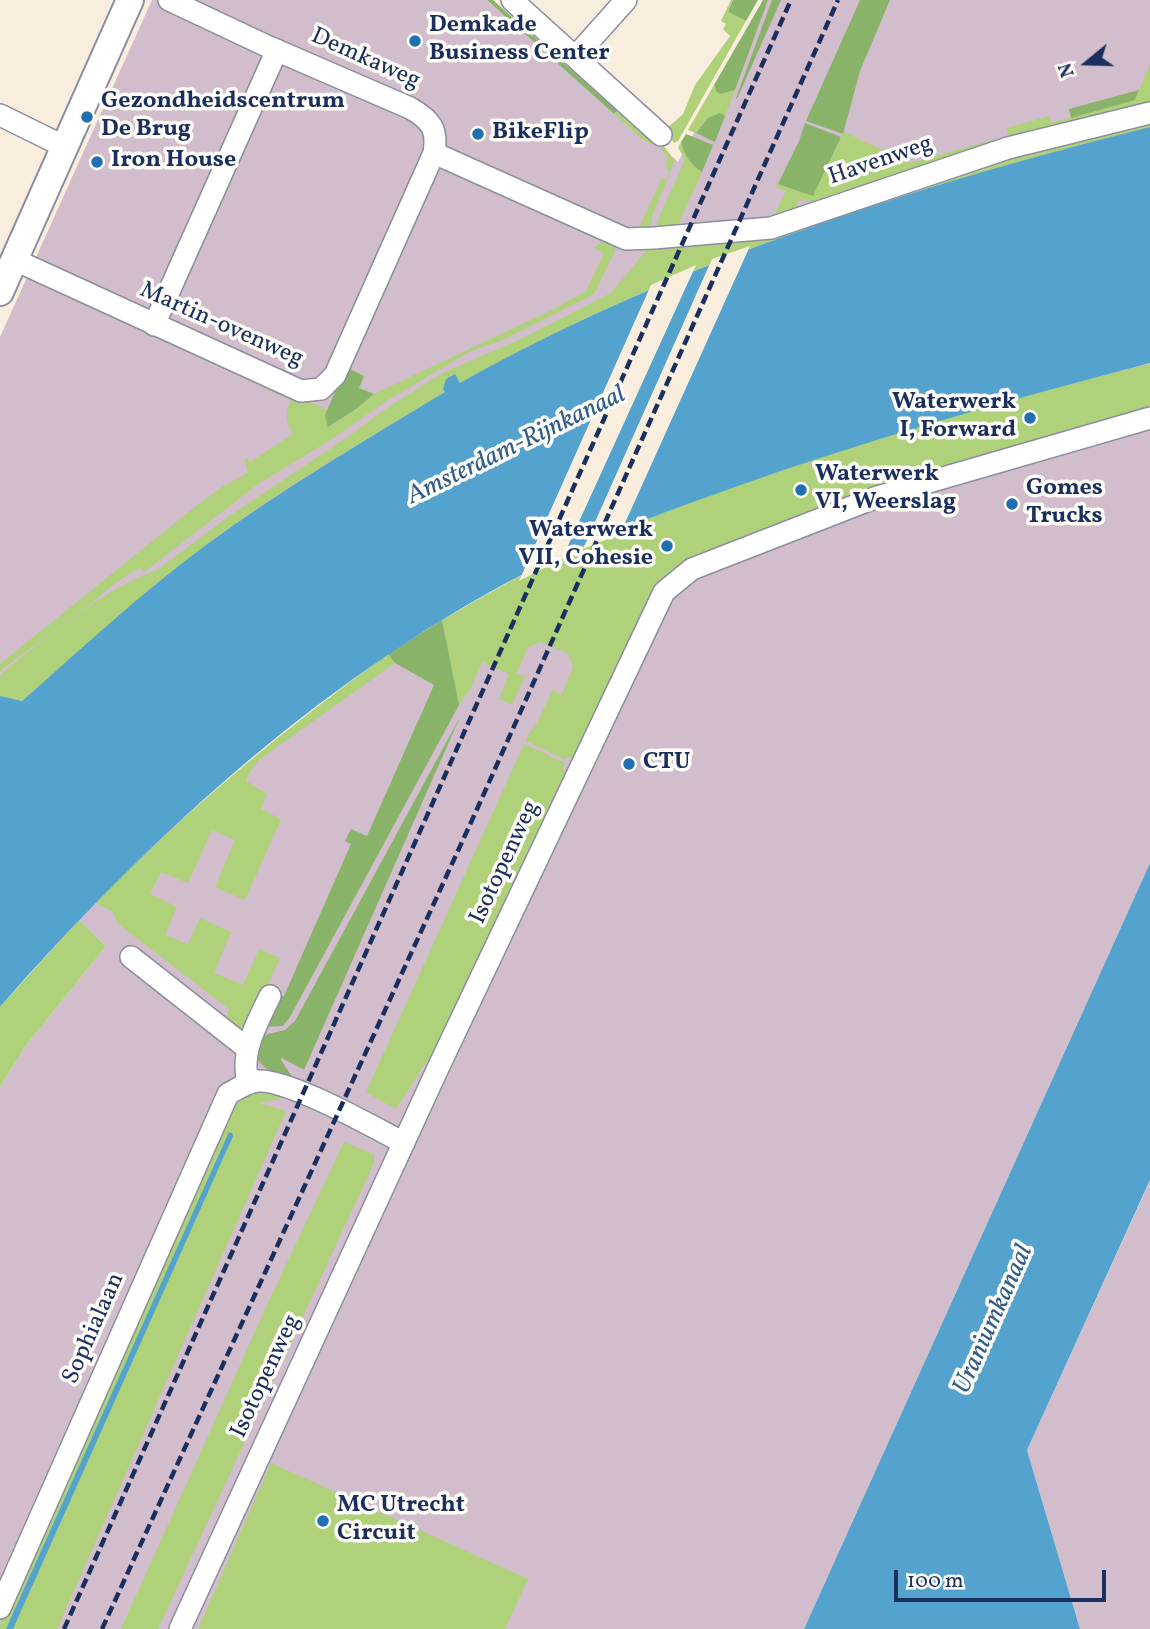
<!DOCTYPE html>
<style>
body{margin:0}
#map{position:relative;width:1150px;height:1629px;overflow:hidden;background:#f9eede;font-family:Vollkorn,serif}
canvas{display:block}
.north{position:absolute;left:1052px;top:28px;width:70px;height:70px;-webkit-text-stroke:5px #fdfcf7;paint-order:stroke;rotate:251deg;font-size:19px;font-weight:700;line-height:28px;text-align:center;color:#1b2f5e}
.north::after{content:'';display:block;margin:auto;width:24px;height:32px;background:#1b2f5e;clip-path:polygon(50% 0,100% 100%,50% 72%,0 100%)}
.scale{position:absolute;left:894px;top:1570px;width:212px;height:32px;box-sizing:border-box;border:4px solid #1b2f5e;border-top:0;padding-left:9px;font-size:21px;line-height:24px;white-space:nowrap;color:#1b2f5e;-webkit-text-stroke:5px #fdfcf7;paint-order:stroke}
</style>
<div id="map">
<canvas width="1150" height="1629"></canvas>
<div class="north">N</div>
<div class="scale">100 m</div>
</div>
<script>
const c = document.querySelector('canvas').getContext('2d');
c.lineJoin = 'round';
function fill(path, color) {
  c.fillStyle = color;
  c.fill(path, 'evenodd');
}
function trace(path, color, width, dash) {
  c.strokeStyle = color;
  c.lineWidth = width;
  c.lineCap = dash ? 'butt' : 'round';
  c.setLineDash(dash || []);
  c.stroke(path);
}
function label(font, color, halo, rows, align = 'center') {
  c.font = font + ' Vollkorn,serif';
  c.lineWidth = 7;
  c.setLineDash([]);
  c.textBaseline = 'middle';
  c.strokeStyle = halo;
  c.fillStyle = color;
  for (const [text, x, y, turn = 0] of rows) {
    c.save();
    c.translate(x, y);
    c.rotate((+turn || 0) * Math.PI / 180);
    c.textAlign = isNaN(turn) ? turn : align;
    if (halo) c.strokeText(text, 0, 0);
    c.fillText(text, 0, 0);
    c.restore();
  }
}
const industrial = new Path2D(`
 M152,0H487L632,130L657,142L678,162L768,0H1150V127L844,215L679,276L578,321L351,448L0,711V337Z
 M1150,363V863L804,1629H0V1087L24,1048L106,946L79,920L161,839L388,654L496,590L863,443L1035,393Z
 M1150,1181V1629H1080L1027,1450Z`);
const green = new Path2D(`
 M731,0H733L728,12L746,21L678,141L674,143L665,130L683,114L695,85L730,36L723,29L726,24L721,21Z
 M1150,64V108L1009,140L1007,128L1049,116L1051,123L1135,100Z
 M714,85L716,91L731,92L735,90L725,116L720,113L708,118L696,133L688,130Z
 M617,111L632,125L637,121L657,137L675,161L653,213L651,226L638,230L662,178L666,180L670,170L666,168L667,157L661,148L643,140L614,114Z
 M1150,119V127C911,187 675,262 460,383L454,374L446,379L443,389L445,392C362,442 277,491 200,550C138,597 81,650 22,701L0,696V675C44,639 103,589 157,570L228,517L349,436L387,408L441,374L523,338L611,293L651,245L667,243L921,182Z
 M844,132L910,163L996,139L997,143L809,208L810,203L806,199L798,201L795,213L773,218L786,190L776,188L778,184L813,195Z
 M681,142L690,162L702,172L676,229L662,231L657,226L659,217L684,162V157L678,148Z
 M606,238L614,242L615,251L594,294L505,339L469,352L388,400L332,439L258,484L144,572L141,568C133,570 101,593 97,599L0,671V664L196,506L225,485L248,473L245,461L246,457L250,462L293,434C286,422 285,413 291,400L260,386L267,382L327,410L325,415L329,427L356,409L374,394L554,309L586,291L604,253L594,248Z
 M1150,364V409L687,565L576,761L568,756L566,760L526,741L530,731L535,727L553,689L561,696L573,667L568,653L540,642L528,647L516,674L525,676L512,705L499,699L509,674L482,662L471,688L459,705L442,620C488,594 534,566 583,545C766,467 957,412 1150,364Z
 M388,654L395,663L260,759L249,773L246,781L267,794L261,809L281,819L245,900L215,887L235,840L212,830L188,883L161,872L150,894L177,907L165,935L188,944L200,918L231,932L214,973L243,985L259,949L280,958L245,1036L225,1022L229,1009L117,923L113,912L96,903C185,811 284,729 388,654Z
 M524,744L565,763L562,769L570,773L446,1032L396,1109L366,1092Z
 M79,920L106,946L24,1048L0,1087V1007Z
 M269,1091L289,1097L259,1103L286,1111L57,1629H0V1624L225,1118C235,1099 249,1093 269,1091Z
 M344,1142L374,1154V1163L158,1629H121L267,1305Z
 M271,1463L528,1579L505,1629H198Z`);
const forest = new Path2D(`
 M487,0H493L617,111L614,114Z
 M733,0H758L746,21L728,12Z
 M763,0H768L735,90L720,94L716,91L714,85Z
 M772,0H781L737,99L736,98Z
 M860,0H890L860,71L843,134L806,121Z
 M1139,90L1135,100L1071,118L1069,109Z
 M720,113L725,116L715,142L696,133L708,118Z
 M805,123L841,137L813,196L778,184L799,141Z
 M686,134L713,145L702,172C690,164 685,156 681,142Z
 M346,367L364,376L359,388L374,394L356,409L328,427L325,415Z
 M442,620L459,705L290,1017L283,1026L262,1027L277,994L284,996L351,844L345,841L351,829L367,836L434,685L395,663L388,654Z
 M460,717L304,1070L282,1058L281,1060L295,1081C280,1076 265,1072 257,1058L260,1036L285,1030L295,1021Z`);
const water = new Path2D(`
 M1150,127V363C1010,400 872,438 735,487C670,510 604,534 541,565C331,670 154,832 0,1007V696L22,701C81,649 139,595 202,548C279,491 362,442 445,392L443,389L446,379L455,374L460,383C676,262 911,187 1150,127Z
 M1150,863V1180L1027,1450L1080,1629H804Z
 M229,1132L232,1133L233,1136L13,1629H6Z`);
const pier = new Path2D(`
 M750,246L620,534L583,549L712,259Z
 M696,265L562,559L519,581L651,285Z`);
const minor = new Path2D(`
 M169,0L269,47L410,108C431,120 438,129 434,153L626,239L654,238L771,228L1008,148L1150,113
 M512,0L661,135
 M576,56L626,0
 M0,115L63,146
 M15,260L301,391L321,389L335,375L434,153
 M154,325L277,50
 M131,957L248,1049
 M248,1083C240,1052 257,1023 270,996
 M0,1608L228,1094C237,1089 247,1082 258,1081C289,1079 373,1127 404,1143
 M180,1629L439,1066L664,592L692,569L877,497L1150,418`);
const major = new Path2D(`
 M0,292L130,0`);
const rail = new Path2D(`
 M64,1629L791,0
 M102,1629L478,807L838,0`);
const markers = [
 [415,41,7,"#1f6fb2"],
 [87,117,7,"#1f6fb2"],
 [478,134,7,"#1f6fb2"],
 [97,162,7,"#1f6fb2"],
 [1030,418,7,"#1f6fb2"],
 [801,490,7,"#1f6fb2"],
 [1012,504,7,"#1f6fb2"],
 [667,546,7,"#1f6fb2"],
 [629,764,7,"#1f6fb2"],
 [323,1521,7,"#1f6fb2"]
];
const poiNames = [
 ["Demkade",429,27],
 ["Business Center",429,55],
 ["Gezondheidscentrum",101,103],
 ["De Brug",101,131],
 ["BikeFlip",492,134],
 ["Iron House",111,162],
 ["Waterwerk",1016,404,"right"],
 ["I, Forward",1016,432,"right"],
 ["Waterwerk",815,476],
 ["VI, Weerslag",815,504],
 ["Gomes",1026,490],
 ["Trucks",1026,518],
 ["Waterwerk",653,532,"right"],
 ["VII, Cohesie",653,560,"right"],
 ["CTU",643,764],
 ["MC Utrecht",337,1507],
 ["Circuit",337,1535]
];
const streetNames = [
 ["Demkaweg",365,60,24],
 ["Havenweg",881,162,-19],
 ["Martin-ovenweg",221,326,24],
 ["Isotopenweg",506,863,-65],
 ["Sophialaan",95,1329,-66],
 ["Isotopenweg",267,1377,-65]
];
const waterNames = [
 ["Amsterdam-Rijnkanaal",517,447,-26],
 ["Uraniumkanaal",995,1320,-66]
];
fill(industrial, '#d1bdcb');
fill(green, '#aed17a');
fill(forest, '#8ab36a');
fill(water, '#54a3ce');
fill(pier, '#f9eede');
trace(minor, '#8a8e9e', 24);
trace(major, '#8a8e9e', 30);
trace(minor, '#fff', 21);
trace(major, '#fff', 26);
trace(rail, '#1b2f5e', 4.5, [10, 5]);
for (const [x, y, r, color] of markers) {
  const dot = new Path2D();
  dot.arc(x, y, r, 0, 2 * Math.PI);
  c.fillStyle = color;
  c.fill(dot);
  trace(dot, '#fdfcf7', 2.5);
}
label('bold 24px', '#1b2f5e', '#fdfcf7', poiNames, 'left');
label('24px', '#1b2f5e', '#fdfcf7', streetNames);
label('italic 26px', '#325d8b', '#fdfcf7', waterNames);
</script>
